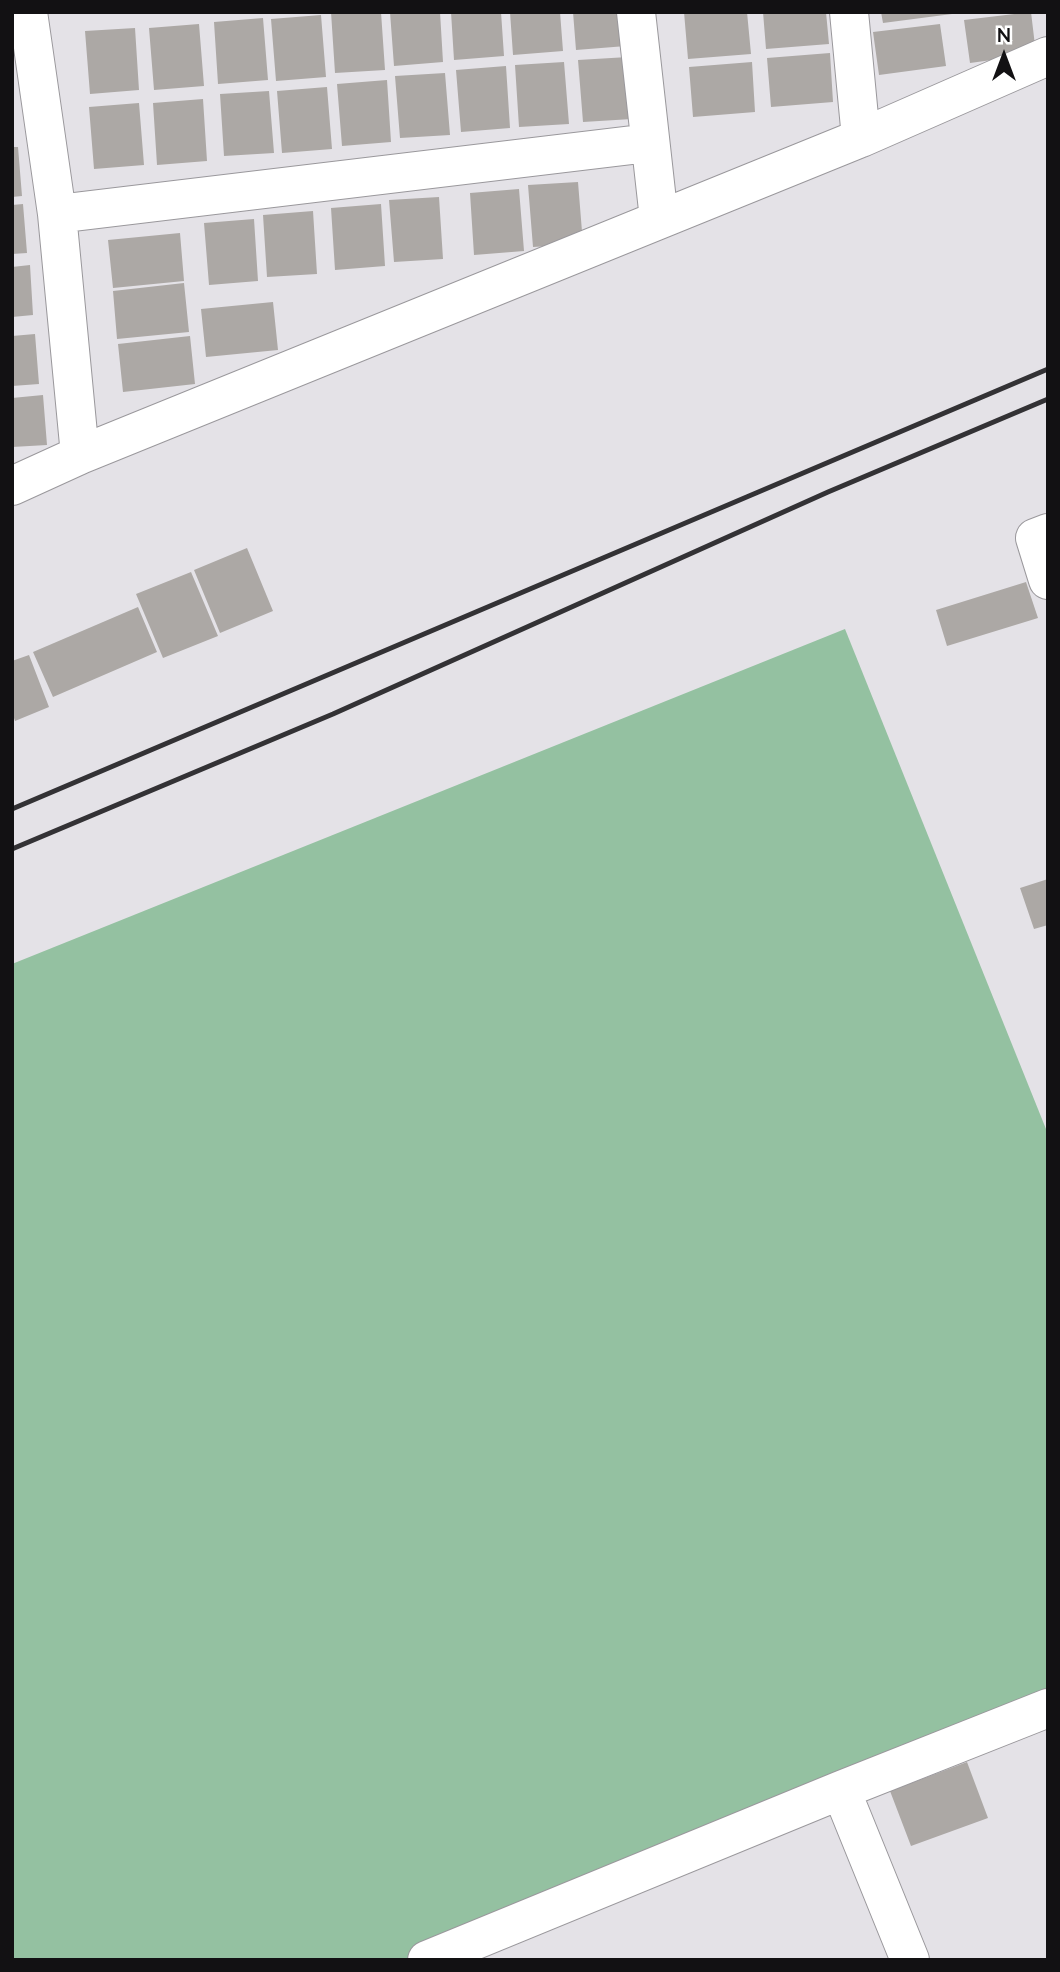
<!DOCTYPE html>
<style>
body{margin:0}
#map{position:relative;width:1060px;height:1972px;overflow:hidden;background:#e4e2e7;font-family:Mulish,sans-serif}
canvas{display:block}
.frame{position:absolute;inset:0;border:14px solid #121113;pointer-events:none}
.north{position:absolute;left:969px;top:21px;width:70px;height:70px;-webkit-text-stroke:5px #fff;paint-order:stroke;rotate:0deg;font-size:19px;font-weight:700;line-height:28px;text-align:center;color:#121113}
.north::after{content:'';display:block;margin:auto;width:24px;height:32px;background:#121113;clip-path:polygon(50% 0,100% 100%,50% 72%,0 100%)}
</style>
<div id="map">
<canvas width="1060" height="1972"></canvas>
<div class="frame"></div>
<div class="north">N</div>
</div>
<script>
const c = document.querySelector('canvas').getContext('2d');
c.lineJoin = 'round';
function fill(path, color) {
  c.fillStyle = color;
  c.fill(path, 'evenodd');
}
function trace(path, color, width, dash) {
  c.strokeStyle = color;
  c.lineWidth = width;
  c.lineCap = dash ? 'butt' : 'round';
  c.setLineDash(dash || []);
  c.stroke(path);
}
const green = new Path2D(`
 M845,629L1048,1134V1722L463,1960H12V964Z`);
const building = new Path2D(`
 M331,12H381L385,70L335,73Z
 M390,12H440L443,62L394,66Z
 M451,12H501L504,56L454,60Z
 M510,12H560L563,51L513,55Z
 M573,12H624L626,46L576,50Z
 M684,12H747L751,54L688,59Z
 M763,12H826L829,44L766,49Z
 M881,12H952V14L883,23Z
 M1031,12L1036,54L970,63L964,20Z
 M321,15L326,77L276,81L271,19Z
 M263,18L268,80L218,84L214,22Z
 M199,24L204,86L154,90L149,28Z
 M940,24L946,66L879,75L873,32Z
 M135,28L139,90L90,94L85,31Z
 M830,53L833,102L771,107L767,58Z
 M628,57L632,119L583,122L578,60Z
 M564,62L569,124L519,127L515,65Z
 M752,62L755,112L693,117L689,67Z
 M506,66L510,128L461,132L456,70Z
 M445,73L450,135L400,138L395,76Z
 M387,80L391,142L342,146L337,84Z
 M327,87L332,149L282,153L277,91Z
 M269,91L274,153L224,156L220,94Z
 M203,99L207,161L157,165L153,103Z
 M139,103L144,165L94,169L89,107Z
 M12,147H18L22,196L12,197Z
 M578,182L583,244L533,247L528,185Z
 M519,189L524,251L474,255L470,193Z
 M439,197L443,259L394,262L389,200Z
 M23,204L27,253L12,254V205Z
 M381,204L385,266L335,270L331,208Z
 M313,211L317,274L267,277L263,215Z
 M254,219L258,281L209,285L204,223Z
 M180,233L184,281L113,288L108,240Z
 M30,265L33,315L12,317V267Z
 M184,283L189,332L117,339L113,291Z
 M273,302L278,350L206,357L201,309Z
 M35,334L39,384L12,386V336Z
 M190,336L195,384L123,392L118,344Z
 M43,395L47,445L12,447V398Z
 M247,548L273,611L220,633L194,570Z
 M191,572L218,636L163,658L136,594Z
 M1026,582L1038,618L947,646L936,610Z
 M138,607L157,652L53,697L33,652Z
 M29,655L49,707L15,721L12,712V661Z
 M1048,879V925L1034,929L1020,888Z
 M967,1762L988,1818L911,1846L890,1791Z`);
const minor = new Path2D(`
 M28,12L57,214L80,455
 M636,12L659,219
 M849,12L861,138
 M57,214L649,143
 M12,486L80,455L861,138L1048,56
 M1048,533L1035,538L1048,580
 M841,1790L910,1960
 M427,1960L841,1790L1048,1708`);
const rail = new Path2D(`
 M12,809L1048,369
 M12,849L333,714L828,492L1048,399`);
fill(green, '#94c1a1');
fill(building, '#aca8a5');
trace(minor, '#9a989c', 40);
trace(minor, '#fff', 38);
trace(rail, '#333235', 5);
</script>
